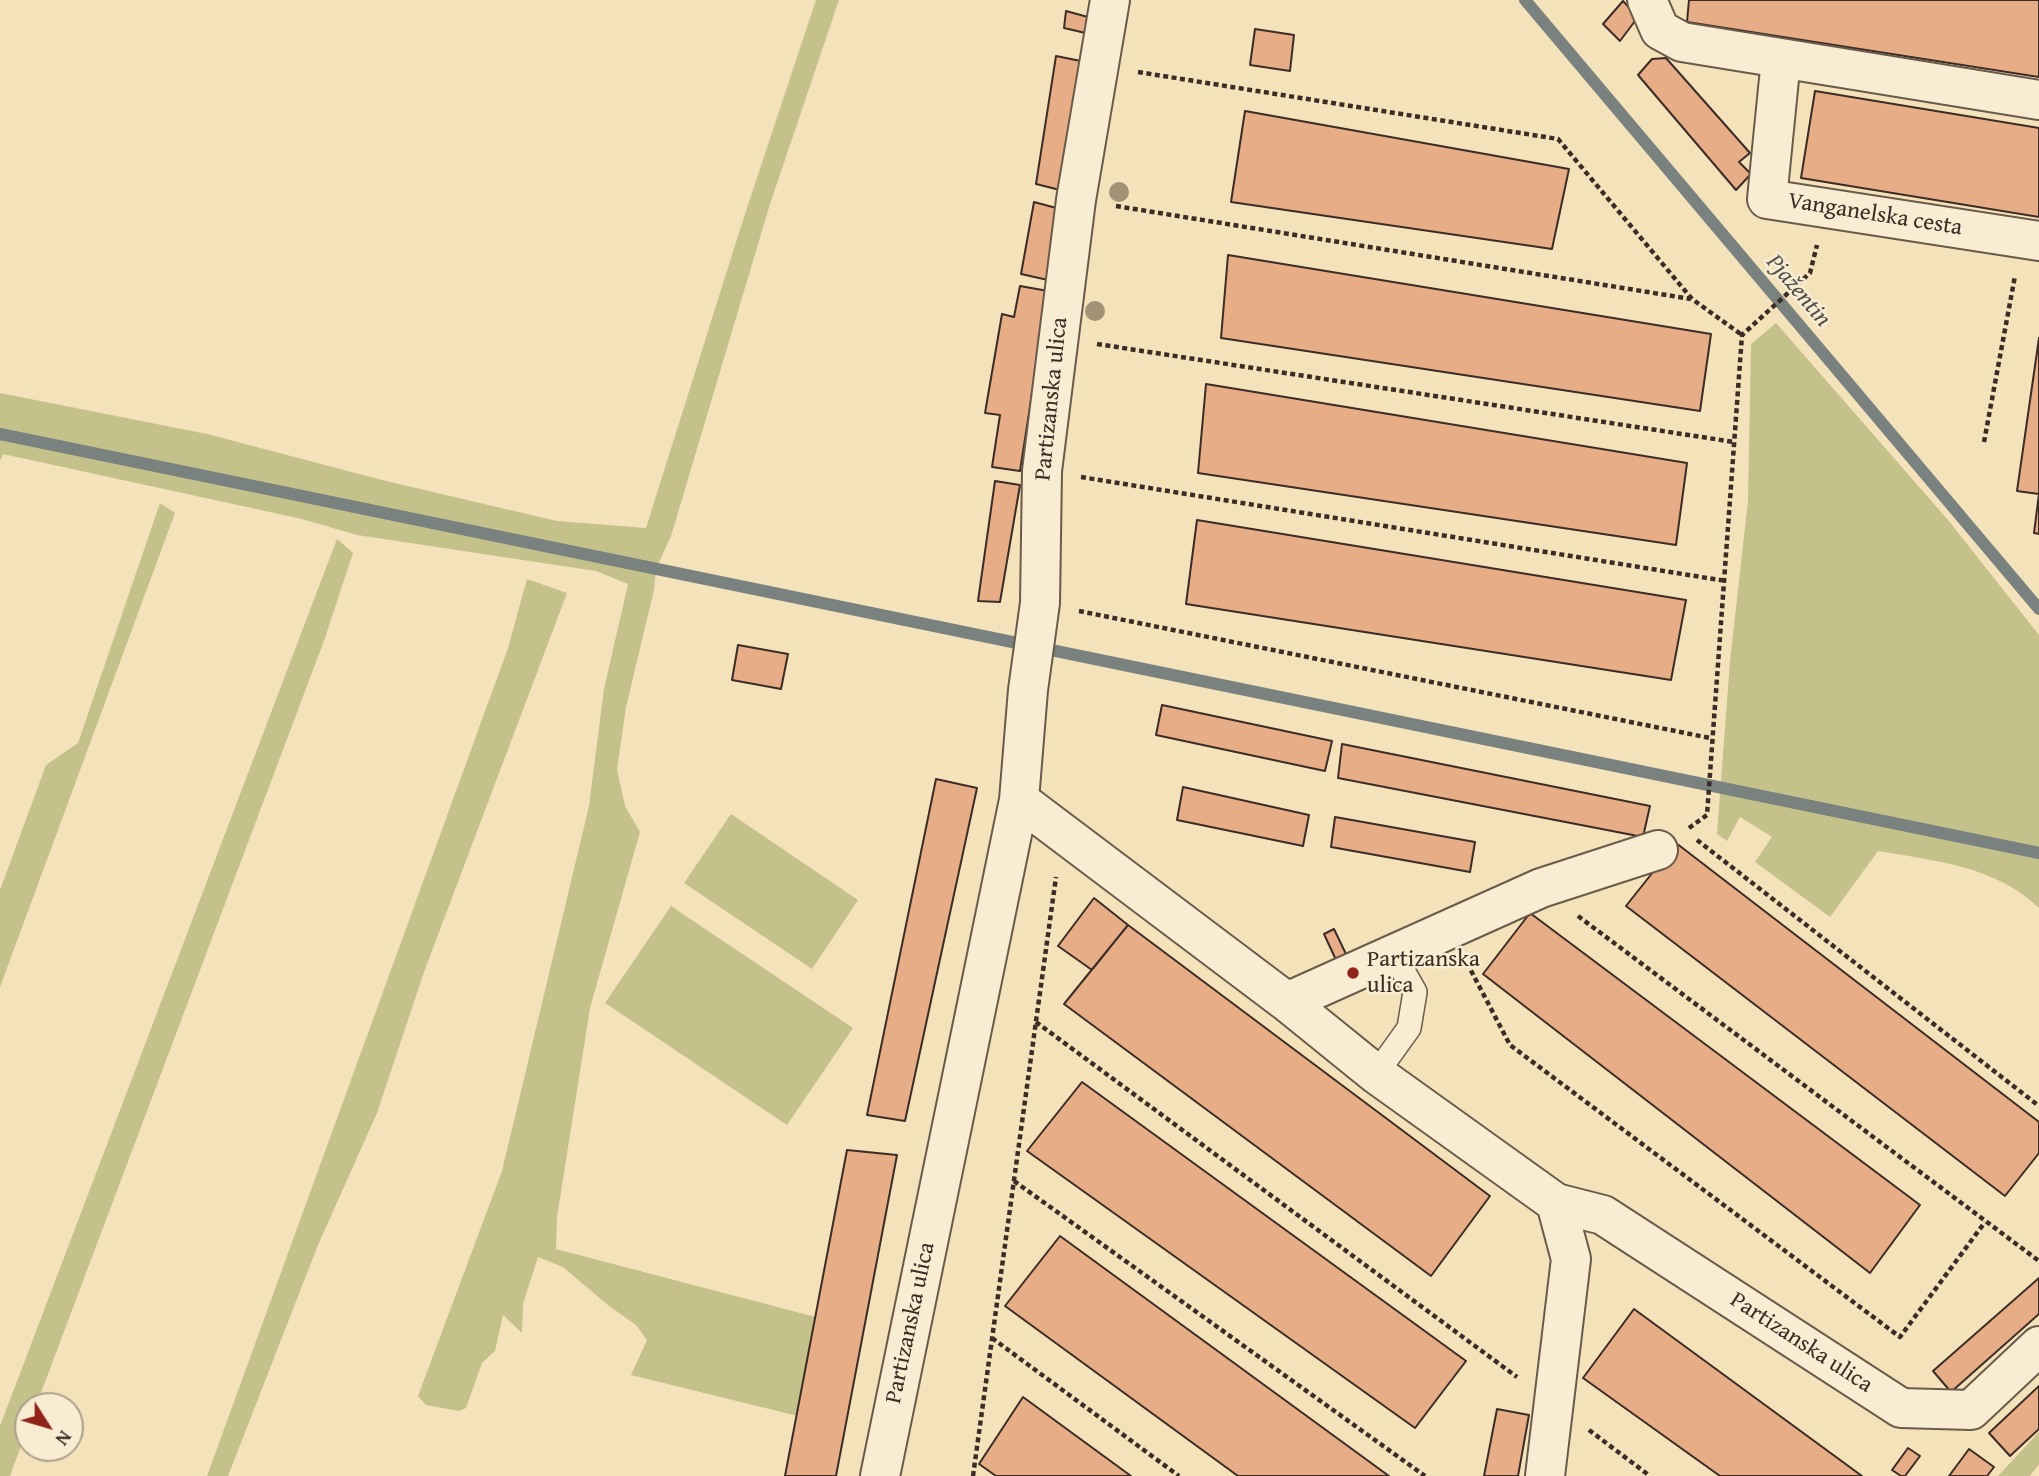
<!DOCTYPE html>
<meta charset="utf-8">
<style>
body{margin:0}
#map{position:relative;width:2039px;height:1476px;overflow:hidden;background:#f4e3ba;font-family:"Gentium Book Plus",serif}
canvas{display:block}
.north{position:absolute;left:14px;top:1392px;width:70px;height:70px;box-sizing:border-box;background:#f8edd2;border:2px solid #ada08d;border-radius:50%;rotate:127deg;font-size:19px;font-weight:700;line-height:28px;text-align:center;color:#3c2c26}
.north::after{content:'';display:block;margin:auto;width:24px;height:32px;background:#8f2418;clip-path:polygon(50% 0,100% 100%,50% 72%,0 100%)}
</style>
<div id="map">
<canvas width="2039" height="1476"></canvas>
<div class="north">N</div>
</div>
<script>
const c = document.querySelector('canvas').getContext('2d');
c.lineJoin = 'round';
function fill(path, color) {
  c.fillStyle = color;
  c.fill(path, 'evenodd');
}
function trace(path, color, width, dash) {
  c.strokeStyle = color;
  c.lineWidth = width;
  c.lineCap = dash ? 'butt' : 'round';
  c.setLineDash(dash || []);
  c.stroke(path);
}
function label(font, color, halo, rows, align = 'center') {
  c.font = font + ' "Gentium Book Plus",serif';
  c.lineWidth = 5;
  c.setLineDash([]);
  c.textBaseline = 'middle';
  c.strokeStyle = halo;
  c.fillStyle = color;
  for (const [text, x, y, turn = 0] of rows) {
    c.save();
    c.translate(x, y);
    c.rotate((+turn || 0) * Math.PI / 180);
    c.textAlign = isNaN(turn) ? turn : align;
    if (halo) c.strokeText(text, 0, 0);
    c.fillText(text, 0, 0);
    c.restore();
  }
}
const green = new Path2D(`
 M816,0H839L770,204L671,536L656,569L654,590L626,707L617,769L625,806L640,832L590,1008L557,1217L556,1249L827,1320L806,1418L631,1375L647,1340L636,1325L609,1306L563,1267L538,1257L523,1304L522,1333L503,1315L495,1351L482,1363L466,1408L459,1411L426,1405L418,1396L502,1171L589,806L604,689L628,584L596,571L357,535L302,519L3,454L0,461V393L207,434L386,481L557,521L646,528L743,220Z
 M1776,323L1948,520L2039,635V908C1996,866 1935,861 1878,851L1830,917L1755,862L1772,837L1740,817L1727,841L1717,834L1730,661L1748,501L1751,344Z
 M160,503L175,513L0,987V890L46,765L78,743Z
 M337,539L353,553L325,638L36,1406H28V1427L10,1476H0V1426Z
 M527,579L567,593L424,972L377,1113L318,1245L228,1476H207L508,648Z
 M731,814L858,900L812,969L684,883Z
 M671,906L853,1028L787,1125L605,1003Z
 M2039,1432V1464L2030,1476H1998Z`);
const stream = new Path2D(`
 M1525,0L2039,609
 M0,434L2039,853`);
const building = new Path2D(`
 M1689,0H2039V77L1687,22Z
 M1623,1L1638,17L1620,41L1603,24Z
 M1066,11L1095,19L1094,35L1064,28Z
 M1255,29L1294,35L1290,71L1250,65Z
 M1056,56L1086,62L1064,191L1036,184Z
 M1666,58L1750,153L1739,162L1751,174L1736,190L1638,75L1652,59Z
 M1815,91L2039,128V217L1801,178Z
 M1245,111L1569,169L1552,249L1231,202Z
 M1034,202L1060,209L1048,280L1021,274Z
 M1228,255L1711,334L1700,411L1221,338Z
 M1020,286L1048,291L1020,471L992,467L1000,415L985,413L1002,314L1014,317Z
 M2039,338V534L2034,533L2039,494L2017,491Z
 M1206,384L1687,463L1676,545L1198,473Z
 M995,481L1020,485L1000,602L978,601Z
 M1197,520L1686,600L1671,680L1186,604Z
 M738,645L788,654L781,689L732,680Z
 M1162,705L1332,741L1325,771L1156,735Z
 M1342,744L1650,806L1643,837L1338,778Z
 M936,779L977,788L905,1121L867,1115Z
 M1183,787L1309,815L1303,846L1177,820Z
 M1335,817L1475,842L1470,872L1331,847Z
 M1676,843L2039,1122V1153L2005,1196L1626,906Z
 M1094,898L1128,925L1092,970L1058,946Z
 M1530,913L1920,1205L1870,1273L1483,974Z
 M1128,925L1490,1196L1431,1276L1064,1004Z
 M1334,929L1346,954L1336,960L1324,934Z
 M1082,1082L1466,1361L1415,1428L1027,1151Z
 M847,1150L897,1155L836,1476H785Z
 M1060,1236L1389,1476H1238L1005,1306Z
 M2039,1278V1314L1951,1392L1933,1371Z
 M1634,1309L1862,1476H1720L1583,1378Z
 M2039,1386V1429L2010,1456L1989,1433Z
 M1023,1397L1131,1476H996L979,1464Z
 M1497,1409L1529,1415L1518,1476H1484Z
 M1908,1448L1920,1456L1905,1476H1901L1892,1470Z
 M1969,1449L1994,1467L1987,1476H1949Z`);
const path = new Path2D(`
 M1138,72L1558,139L1692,299L1742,335
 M1116,206L1691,299
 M1097,344L1734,442
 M1984,442L2015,276
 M1081,477L1726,581
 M1079,611L1710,738
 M1689,828L1707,815L1742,335L1810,273L1817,245
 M1697,840L2039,1106
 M1578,916L2039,1261
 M1467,963L1510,1045L1900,1337L1985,1222
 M1036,1022L1517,1377
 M1014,1181L1425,1476
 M992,1338L1179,1476
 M1589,1430L1650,1476
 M973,1476L1056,877`);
const service = new Path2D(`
 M1376,1074L1409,1028L1415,992L1393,953`);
const minor = new Path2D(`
 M1110,0L1076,200L1042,471L1040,603L1028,690L1019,800L1287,1002L1376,1074L1556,1203L1603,1215L1901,1408L1971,1410L2039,1346
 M1647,0L1660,30L1682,42L2039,100
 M1781,59L1767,199L2039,241
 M1287,1002L1541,888L1658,850
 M880,1476L1019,800
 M1545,1476L1571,1259L1556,1203`);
const trees = [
 [1119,192],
 [1095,311]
];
const markers = [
 [1353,973,7,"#8f2418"]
];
const streetNames = [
 ["Vanganelska cesta",1875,215,9],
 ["Partizanska ulica",1052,399,-84],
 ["Partizanska ulica",911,1323,-78],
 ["Partizanska ulica",1801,1343,33]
];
const poiNames = [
 ["Partizanska",1367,960],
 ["ulica",1367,986]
];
const waterNames = [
 ["Pjažentin",1798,291,50]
];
fill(green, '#c4c18a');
trace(stream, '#7a8280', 12);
fill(building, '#e6ad87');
trace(building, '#3c2c26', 2);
trace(service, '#6a5a4b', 26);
trace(minor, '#6a5a4b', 42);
trace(path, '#3c2c26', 4.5, [5, 3.5]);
trace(service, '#f8edd2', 23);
trace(minor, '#f8edd2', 38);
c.fillStyle = '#a29376';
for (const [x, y] of trees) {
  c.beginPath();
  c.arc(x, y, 10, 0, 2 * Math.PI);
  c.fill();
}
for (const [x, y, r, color] of markers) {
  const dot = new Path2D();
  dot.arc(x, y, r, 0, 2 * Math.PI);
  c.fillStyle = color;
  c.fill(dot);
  trace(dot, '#f8edd2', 2.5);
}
label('23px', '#3c2c26', '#f8edd2', streetNames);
label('23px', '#3c2c26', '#f8edd2', poiNames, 'left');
label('italic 24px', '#56504c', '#f8edd2', waterNames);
</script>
